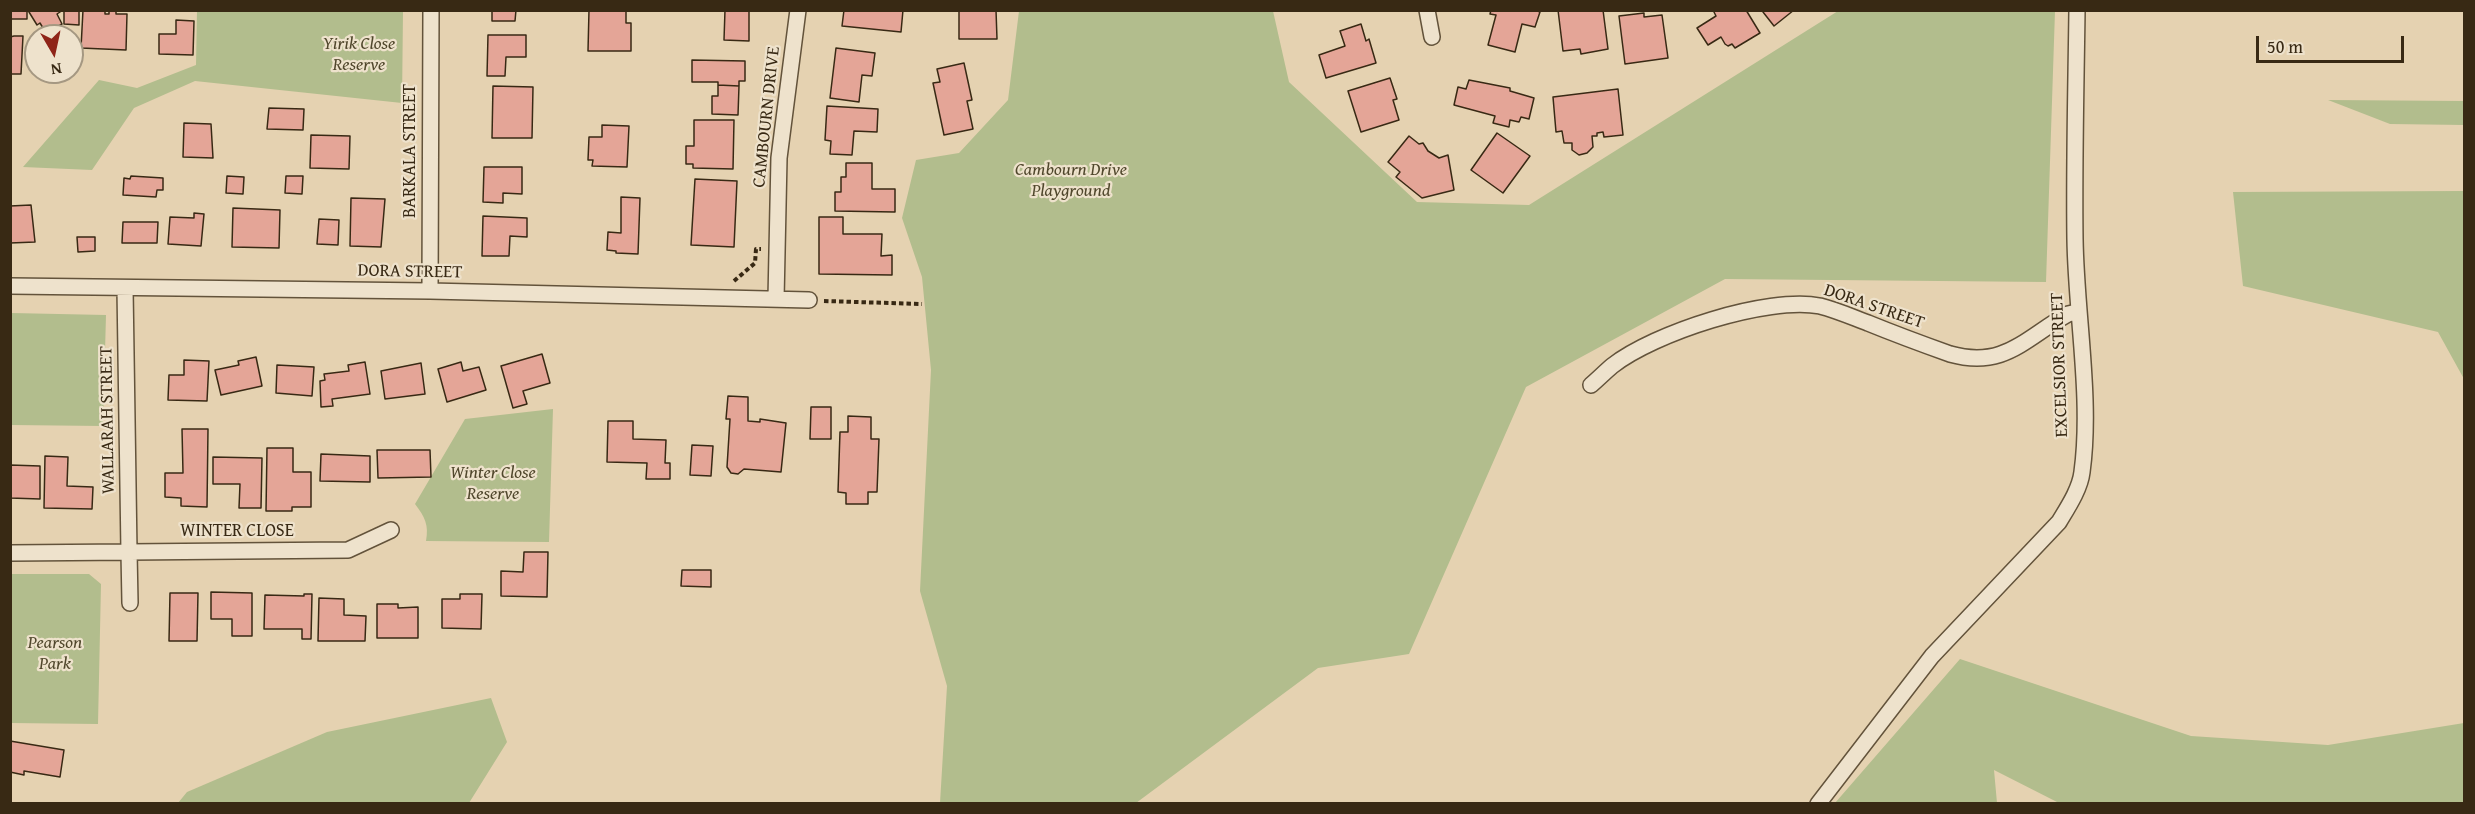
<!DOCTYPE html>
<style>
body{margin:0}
#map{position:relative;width:2475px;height:814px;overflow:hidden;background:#e5d2b1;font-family:"Gentium Book Plus",serif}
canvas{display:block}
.frame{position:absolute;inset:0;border:12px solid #382914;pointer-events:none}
.north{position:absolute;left:24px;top:24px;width:60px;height:60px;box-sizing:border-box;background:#eee2cc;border:2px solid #a59882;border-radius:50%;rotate:171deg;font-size:16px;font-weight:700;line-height:24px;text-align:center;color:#382914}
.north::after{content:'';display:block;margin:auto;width:21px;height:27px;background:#8f2418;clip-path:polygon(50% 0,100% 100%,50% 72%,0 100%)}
.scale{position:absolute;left:2256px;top:36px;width:148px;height:27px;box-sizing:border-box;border:3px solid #382914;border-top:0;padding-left:8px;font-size:18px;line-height:21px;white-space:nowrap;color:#382914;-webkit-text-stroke:4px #eee2cc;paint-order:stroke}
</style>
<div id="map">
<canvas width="2475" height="814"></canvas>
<div class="frame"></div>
<div class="north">N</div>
<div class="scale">50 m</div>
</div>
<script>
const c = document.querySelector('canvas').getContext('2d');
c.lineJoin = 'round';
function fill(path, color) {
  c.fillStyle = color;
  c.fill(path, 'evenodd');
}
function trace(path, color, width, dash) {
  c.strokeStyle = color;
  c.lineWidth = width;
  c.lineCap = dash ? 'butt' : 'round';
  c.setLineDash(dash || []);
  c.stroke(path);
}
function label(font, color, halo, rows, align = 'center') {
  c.font = font + ' "Gentium Book Plus",serif';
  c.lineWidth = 4.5;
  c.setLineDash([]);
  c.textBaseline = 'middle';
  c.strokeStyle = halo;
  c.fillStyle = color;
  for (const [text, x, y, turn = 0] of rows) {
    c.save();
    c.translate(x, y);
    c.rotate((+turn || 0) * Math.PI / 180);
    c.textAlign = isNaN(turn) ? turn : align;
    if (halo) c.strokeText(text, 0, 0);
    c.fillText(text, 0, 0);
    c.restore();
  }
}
const green = new Path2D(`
 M197,11H403L402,103L195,81L134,108L92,170L23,167L99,80L137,88L196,65Z
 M1019,11H1273L1289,82L1417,202L1529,205L1838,11H2055L2046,282L1725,279L1526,387L1409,654L1318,668L1136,803H940L947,686L920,591L931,370L922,277L902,218L916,160L959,153L1008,100Z
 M2328,100L2464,101V125L2390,124Z
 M2464,191V379L2438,332L2243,286L2233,192Z
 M11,313L106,315L103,426L11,425Z
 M553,409L549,542L426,541C429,525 425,517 415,504L465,419Z
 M11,574H89L101,584L98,724L11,723Z
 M1960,659L2191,736L2328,745L2464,723V803H2059L1994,770L1997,803H1835Z
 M491,698L507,742L469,803H178L187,792L327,732Z`);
const building = new Path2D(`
 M10,10H27V19H10Z
 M32,10H63L57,14L62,24L46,33L40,23L37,25L29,12Z
 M64,10H79V25L64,24Z
 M83,10H105V14H109V10H116V14H127L126,50L81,48Z
 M492,10H516L515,21H492Z
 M589,10H626V23H631V51H588Z
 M725,10H749V41L724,40Z
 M844,10H903L901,32L842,26Z
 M959,10H996L997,39H959Z
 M1491,10H1535L1540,12L1535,27L1522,24L1515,52L1488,45L1496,15L1490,14Z
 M1558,10H1603L1608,49L1581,54L1580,49L1563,51Z
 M1713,10H1746L1760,33L1735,48L1732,44L1728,46L1725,44L1721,37L1708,45L1697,28L1716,16Z
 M1765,10H1794L1774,26L1763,12Z
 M1644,13V17L1662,15L1668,58L1625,64L1619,16Z
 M176,20L194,21L193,55L159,54V34H176Z
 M1361,24L1366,41L1369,39L1376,63L1326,78L1319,55L1345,46L1340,31Z
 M488,35H526V57H506L505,76H487Z
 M14,36H23L21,74H10V37Z
 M836,48L875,53L872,76L862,75L859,102L830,98Z
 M692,60L745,61V81H739V86L718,85V82H692Z
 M964,63L972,100L967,101L973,129L944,135L933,83L940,82L937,69Z
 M1390,78L1397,99L1393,100L1399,120L1361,132L1348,91Z
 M1469,80L1510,88V91L1534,98L1529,119L1521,117L1519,122L1510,120L1509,127L1493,123L1495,116L1454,105L1458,87L1466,89Z
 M718,85L739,86L738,115L712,114V96H718Z
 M493,86L533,87L532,138H492Z
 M1618,89L1623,135L1604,137L1603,132L1597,133V136H1592L1593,147L1587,153L1579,155L1572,150V143H1564L1562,131L1556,132L1553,97Z
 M827,106L878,109L877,132L854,131L852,155L830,154L831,141L825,140Z
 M269,108L304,109L303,130L267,129Z
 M694,120H734L733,169L693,168V164H686V146H694Z
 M184,123L211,124L213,158L183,157Z
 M602,125L629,126L627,167L592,166L593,160H588L589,137H602Z
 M1497,133L1530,156L1503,193L1471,170Z
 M311,135L350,136L349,169L310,168Z
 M1409,136L1419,144L1423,143L1428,151L1439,158L1448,155L1454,190L1422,198L1396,177L1400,172L1388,162Z
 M846,163H872V189H895V212L835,211V192H841V177H846Z
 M484,167H522V194L503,193V203L483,202Z
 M131,176L163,178V190H157L156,197L123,195L124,178L130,179Z
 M227,176L244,177L243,194L226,193Z
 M286,176H303L302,194L285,193Z
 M695,179L737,181L734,247L691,245Z
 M621,197L640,198L638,254L616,253V251L607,250L608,232L621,233Z
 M351,198L385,199L381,247L350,246Z
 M31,205L35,242L10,243V206Z
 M233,208L280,210L279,248L232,247Z
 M194,213L204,214L201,246L168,244L170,217L194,218Z
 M483,216L527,218V237L510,236L509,256H482Z
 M819,217H843V234H882L881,256L892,255V275L819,274Z
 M319,219L339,220L338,245L317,244Z
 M123,222H158L157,243H122Z
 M77,237H95V251L78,252Z
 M542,354L550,383L523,391L527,404L513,408L501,366Z
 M256,357L262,386L221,395L215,370L239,365L238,361Z
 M184,360L209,361L207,401L168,400L169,375H184Z
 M365,362L370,394L332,399L333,406L321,407L320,381L325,380L324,374L349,371L348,365Z
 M461,362L463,371L479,367L486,390L447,402L438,369Z
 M421,363L425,394L385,399L381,371Z
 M277,365L314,367L312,396L276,393Z
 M728,396L748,397V421L760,422V419L786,423L781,472L744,469L738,474L731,473L727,467L730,419H726Z
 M811,407H831V439H810Z
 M848,416L871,417V439H879L877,492H868V504H846V493L838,492L840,432H848Z
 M608,421H633V439L666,440L665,463H670V479H646L647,463L607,462Z
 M182,429H208L207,507L181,506V498L165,497V473H183Z
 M692,445L713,446L711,476L690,475Z
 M267,448H293V472H311V507H292V511H266Z
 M377,450H430L431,477L378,478Z
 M321,454L370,456V482L320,481Z
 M45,456L68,457L67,486L93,487L92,509L44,508Z
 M213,457L262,458L261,508H239L240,484H213Z
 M10,465L40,466V499L10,498Z
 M524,552H548L547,597L501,596V571L523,572Z
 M682,570H711V587L681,586Z
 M211,592L252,593V636H232V619H211Z
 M170,593H198L197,641H169Z
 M304,594H312L311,639H302V629H264L265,595L304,596Z
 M460,594H482L481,629L442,628V599H460Z
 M319,598L344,599V615L366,616L365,641H318Z
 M377,604H398V608L418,607V638H377Z
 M10,741L64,750L60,777L24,771V775L10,772Z`);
const path = new Path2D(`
 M734,281L755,263L756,249H761
 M824,301L922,304`);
const minor = new Path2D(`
 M1427,10L1432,37
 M10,286L430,291L809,300
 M430,291L431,10
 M776,299L779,158L798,10
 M1591,385C1598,379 1605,372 1612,366C1654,333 1767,296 1820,306C1836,310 1852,317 1868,323C1895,334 1922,344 1950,354C2004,369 2024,339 2068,314L2077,312
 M10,553L129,552L125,288
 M130,603L129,552L348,550L391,530
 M1818,804L1932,656L2059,522C2068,507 2080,489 2082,472C2092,399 2076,314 2075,239C2074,163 2076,87 2077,10`);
const parkNames = [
 ["Yirik Close",359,44],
 ["Reserve",359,65],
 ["Cambourn Drive",1071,170],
 ["Playground",1071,191],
 ["Winter Close",493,473],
 ["Reserve",493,494],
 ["Pearson",55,643],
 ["Park",55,664]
];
const streetNames = [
 ["CAMBOURN DRIVE",767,117,-84],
 ["BARKALA STREET",410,151,-90],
 ["DORA STREET",410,272,1],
 ["DORA STREET",1874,307,19],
 ["EXCELSIOR STREET",2060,365,-92],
 ["WALLARAH STREET",108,420,-91],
 ["WINTER CLOSE",237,531]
];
fill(green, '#b2bd8d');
fill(building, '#e4a597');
trace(building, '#382914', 1.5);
trace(minor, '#63533b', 18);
trace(path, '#382914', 4, [4.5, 3]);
trace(minor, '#eee2cc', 15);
label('italic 18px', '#50472c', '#eee2cc', parkNames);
label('18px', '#382914', '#eee2cc', streetNames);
</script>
